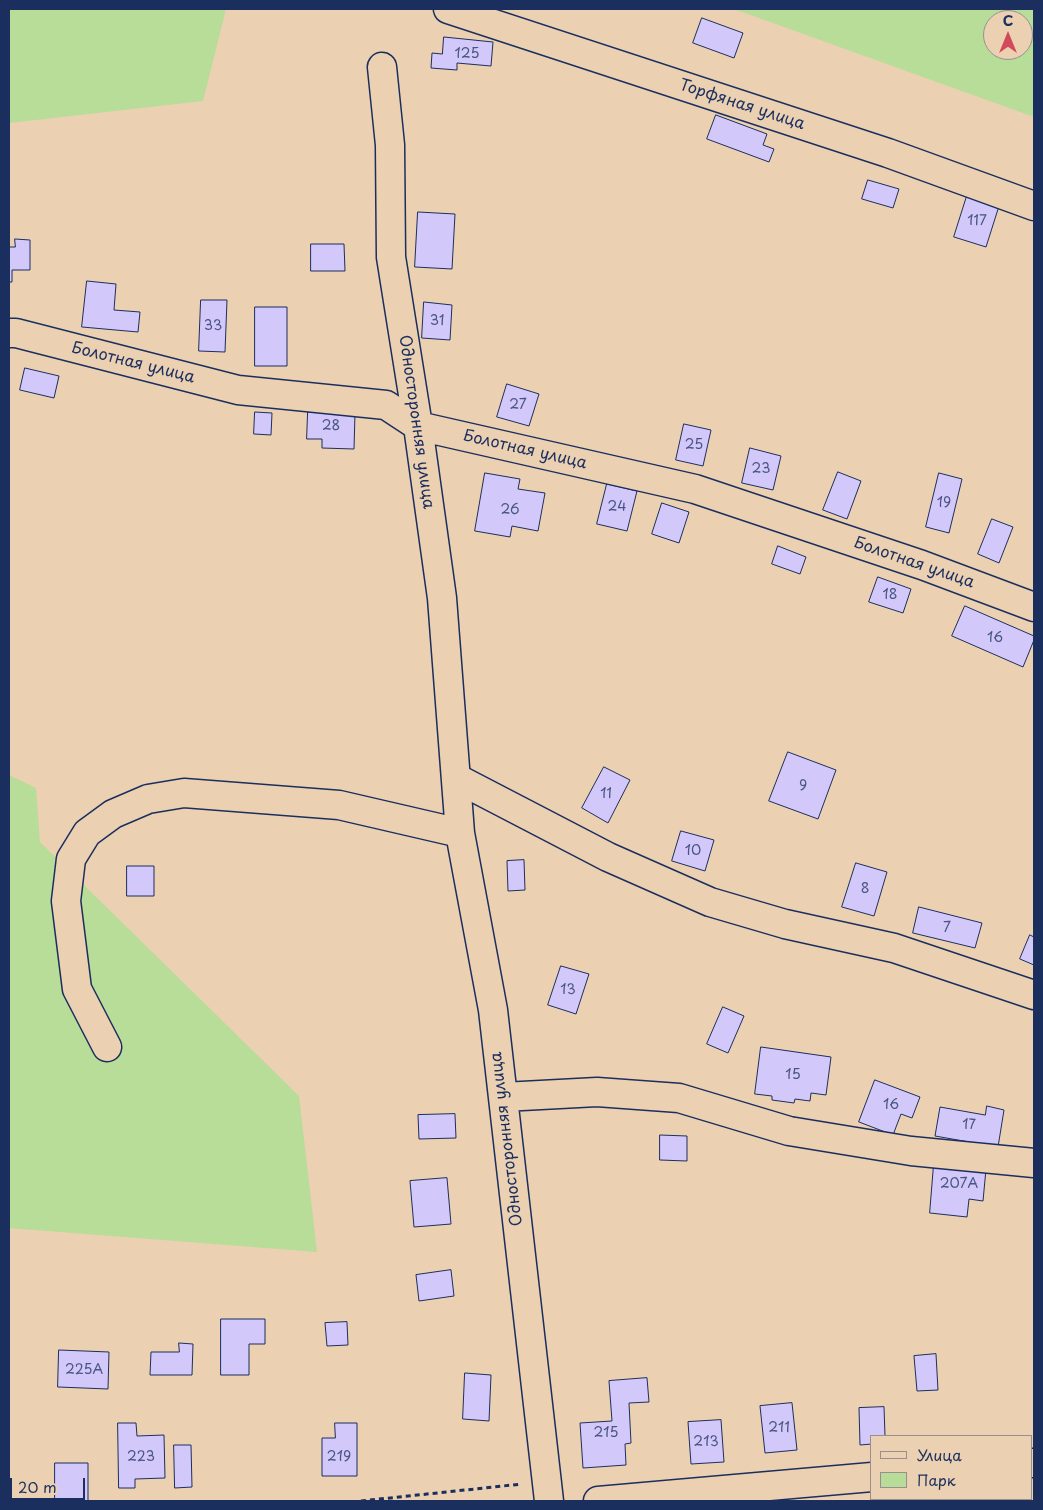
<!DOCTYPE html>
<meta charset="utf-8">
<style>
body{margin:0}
#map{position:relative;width:1043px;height:1510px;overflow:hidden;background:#ebd0b2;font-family:"Playpen Sans",sans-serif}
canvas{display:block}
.frame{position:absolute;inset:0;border:10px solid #1b2f5e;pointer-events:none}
.legend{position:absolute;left:870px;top:1435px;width:162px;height:65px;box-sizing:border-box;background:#ebd0b2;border:1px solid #989090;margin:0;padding:6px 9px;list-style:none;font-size:15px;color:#1b2f5e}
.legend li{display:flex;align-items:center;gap:10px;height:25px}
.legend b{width:25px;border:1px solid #989090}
.north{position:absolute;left:983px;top:10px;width:50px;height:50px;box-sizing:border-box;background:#ebd0b2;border:1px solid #989090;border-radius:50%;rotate:0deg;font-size:14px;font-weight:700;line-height:20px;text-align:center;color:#1b2f5e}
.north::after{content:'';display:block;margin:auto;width:18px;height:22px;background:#d1495b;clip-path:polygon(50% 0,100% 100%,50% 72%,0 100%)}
.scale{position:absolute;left:10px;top:1478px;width:75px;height:22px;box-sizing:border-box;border:2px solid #1b2f5e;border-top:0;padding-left:6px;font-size:15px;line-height:18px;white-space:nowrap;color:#1b2f5e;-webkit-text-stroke:4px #ebd0b2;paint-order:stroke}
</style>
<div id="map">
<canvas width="1043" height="1510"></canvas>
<div class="frame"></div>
<ul class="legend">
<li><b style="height:6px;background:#ebd0b2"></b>Улица</li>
<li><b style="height:14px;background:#b7dd98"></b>Парк</li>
</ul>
<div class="north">С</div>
<div class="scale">20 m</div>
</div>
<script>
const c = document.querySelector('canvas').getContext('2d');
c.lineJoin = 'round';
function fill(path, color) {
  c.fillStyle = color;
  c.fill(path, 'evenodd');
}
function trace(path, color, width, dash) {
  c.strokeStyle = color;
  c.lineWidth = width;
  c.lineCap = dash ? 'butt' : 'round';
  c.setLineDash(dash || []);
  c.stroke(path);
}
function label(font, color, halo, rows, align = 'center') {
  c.font = font + ' "Playpen Sans",sans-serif';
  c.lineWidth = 5;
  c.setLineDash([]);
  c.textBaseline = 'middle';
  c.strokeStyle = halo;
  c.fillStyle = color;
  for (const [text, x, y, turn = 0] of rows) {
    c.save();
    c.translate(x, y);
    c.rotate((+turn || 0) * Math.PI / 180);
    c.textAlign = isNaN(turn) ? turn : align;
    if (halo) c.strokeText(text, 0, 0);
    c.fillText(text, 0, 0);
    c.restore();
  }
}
const green = new Path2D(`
 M9,9H226L203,101L9,123Z
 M734,9H1034V117ZM993,20H1023V50H993Z
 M9,775L36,788L40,842L299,1096L317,1252L9,1228Z`);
const building = new Path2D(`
 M702,18L743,33L734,58L693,43Z
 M444,37L493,42L491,66L457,63V70L431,68L432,53L442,54Z
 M716,115L767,134L763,145L774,149L769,162L707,139Z
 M868,180L899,189L893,208L862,199Z
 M967,196L999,206L986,247L954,237Z
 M418,212L455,214L452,269L415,267Z
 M15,239L30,240V270H12V282H9V247H15Z
 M311,244H344L345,271H311Z
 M87,281L116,284L114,310L140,312L138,332L82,327Z
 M201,300H227L225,352L199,351Z
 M424,302L452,305L450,340L422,338Z
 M255,307H287V366H255Z
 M25,368L59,376L54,398L20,390Z
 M507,384L539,394L529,426L497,417Z
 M255,412L272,413L271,435L254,434Z
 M308,412L355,413L354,449L322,448V439H307Z
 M684,424L711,430L703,466L676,460Z
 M750,448L781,456L773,490L742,483Z
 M838,472L861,481L847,519L823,510Z
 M485,473L520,479L518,489L545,493L538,531L512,526L510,537L475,531Z
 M939,473L962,479L949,533L926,527Z
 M607,484L637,491L627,531L597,524Z
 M662,503L689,512L679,543L652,534Z
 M992,519L1013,527L999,563L978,554Z
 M778,546L806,557L800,574L772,564Z
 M878,577L911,589L903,613L869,602Z
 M965,606L1034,636V640L1023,667L952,636Z
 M788,752L836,770L818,819L769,801Z
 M604,767L630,780L608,823L582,808Z
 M681,831L714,840L705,871L672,861Z
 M524,860L525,890L508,891L507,861Z
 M856,863L887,872L874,916L842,907Z
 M127,866H154V896H127Z
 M919,907L982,923L975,948L913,933Z
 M1030,935L1034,937V965L1020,959Z
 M561,966L589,974L576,1014L548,1005Z
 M723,1007L744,1016L728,1053L707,1044Z
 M761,1047L831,1057L826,1095L811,1093L810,1101L795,1099L794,1103L772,1100V1096L755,1094Z
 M875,1080L920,1097L912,1118L901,1114L893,1135L859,1122Z
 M987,1106L1004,1110L998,1147L935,1136L940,1107L985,1115Z
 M455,1114L456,1138L419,1139L418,1115Z
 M660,1135L687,1136V1161L660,1160Z
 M934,1164L986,1169L983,1201L969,1199L967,1217L930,1213Z
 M447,1178L451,1224L414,1227L410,1181Z
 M451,1270L454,1296L419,1301L416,1275Z
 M221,1319H265V1344H249V1375H221Z
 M347,1322L348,1345L327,1346L325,1323Z
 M179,1343L193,1344L192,1375H150L151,1352H179Z
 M59,1350L109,1352L108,1389L58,1387Z
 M936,1354L938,1390L917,1391L914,1356Z
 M465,1373L491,1375L489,1421L463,1419Z
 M647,1378L649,1402L629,1403L631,1443L625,1444L626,1465L583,1468L580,1423L612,1421L609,1381Z
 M792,1403L797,1450L765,1453L760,1406Z
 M884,1407L885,1436H872V1444L860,1445L859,1408Z
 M721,1420L724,1462L691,1464L688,1422Z
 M118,1423H136L137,1436L164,1435L165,1478L135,1479V1488H119Z
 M335,1423H357V1476H322V1438H335Z
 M174,1445H191L192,1487L175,1488Z
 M55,1463H88V1501H55Z`);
const path = new Path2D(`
 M361,1501L522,1484`);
const minor = new Path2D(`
 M448,9L888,153L1034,206
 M382,67L390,145L391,257L418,426L442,598L460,833L493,1010L549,1501
 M9,333H16L238,390L386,405L418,426L695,489L922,565L1034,607
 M456,778L608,857L710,902L785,924L894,948L1034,995
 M107,1047L77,989L66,901L71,859L87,833L113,814L148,799L184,793L339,805L460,833
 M503,1097L597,1092L679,1098L789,1131L911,1151L1034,1163
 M1032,1463H1034
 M598,1501L872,1477`);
const numberNames = [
 ["125",467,54],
 ["117",977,221],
 ["31",437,321],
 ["33",213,326],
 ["27",518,405],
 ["28",331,426],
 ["25",694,445],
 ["23",761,469],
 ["19",944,503],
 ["24",617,507],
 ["26",510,510],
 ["18",890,595],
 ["16",995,638],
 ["9",803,786],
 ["11",606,794],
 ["10",693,851],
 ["8",865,889],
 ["7",947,928],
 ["13",568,990],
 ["15",793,1075],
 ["16",891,1105],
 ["17",969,1125],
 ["207А",959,1184],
 ["225А",84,1370],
 ["211",779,1428],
 ["215",606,1433],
 ["213",706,1442],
 ["223",141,1457],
 ["219",339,1457]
];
const streetNames = [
 ["Торфяная улица",742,105,18],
 ["Болотная улица",133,363,14],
 ["Односторонняя улица",416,422,82],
 ["Болотная улица",525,450,13],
 ["Болотная улица",914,563,19],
 ["Односторонняя улица",507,1139,-97]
];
fill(green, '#b7dd98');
fill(building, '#d3c8fa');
trace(building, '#1b2f5e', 1);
trace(minor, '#1b2f5e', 31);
trace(path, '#1b2f5e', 3, [5, 4]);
trace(minor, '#ebd0b2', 28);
label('14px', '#495585', null, numberNames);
label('16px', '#1b2f5e', '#ebd0b2', streetNames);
</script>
